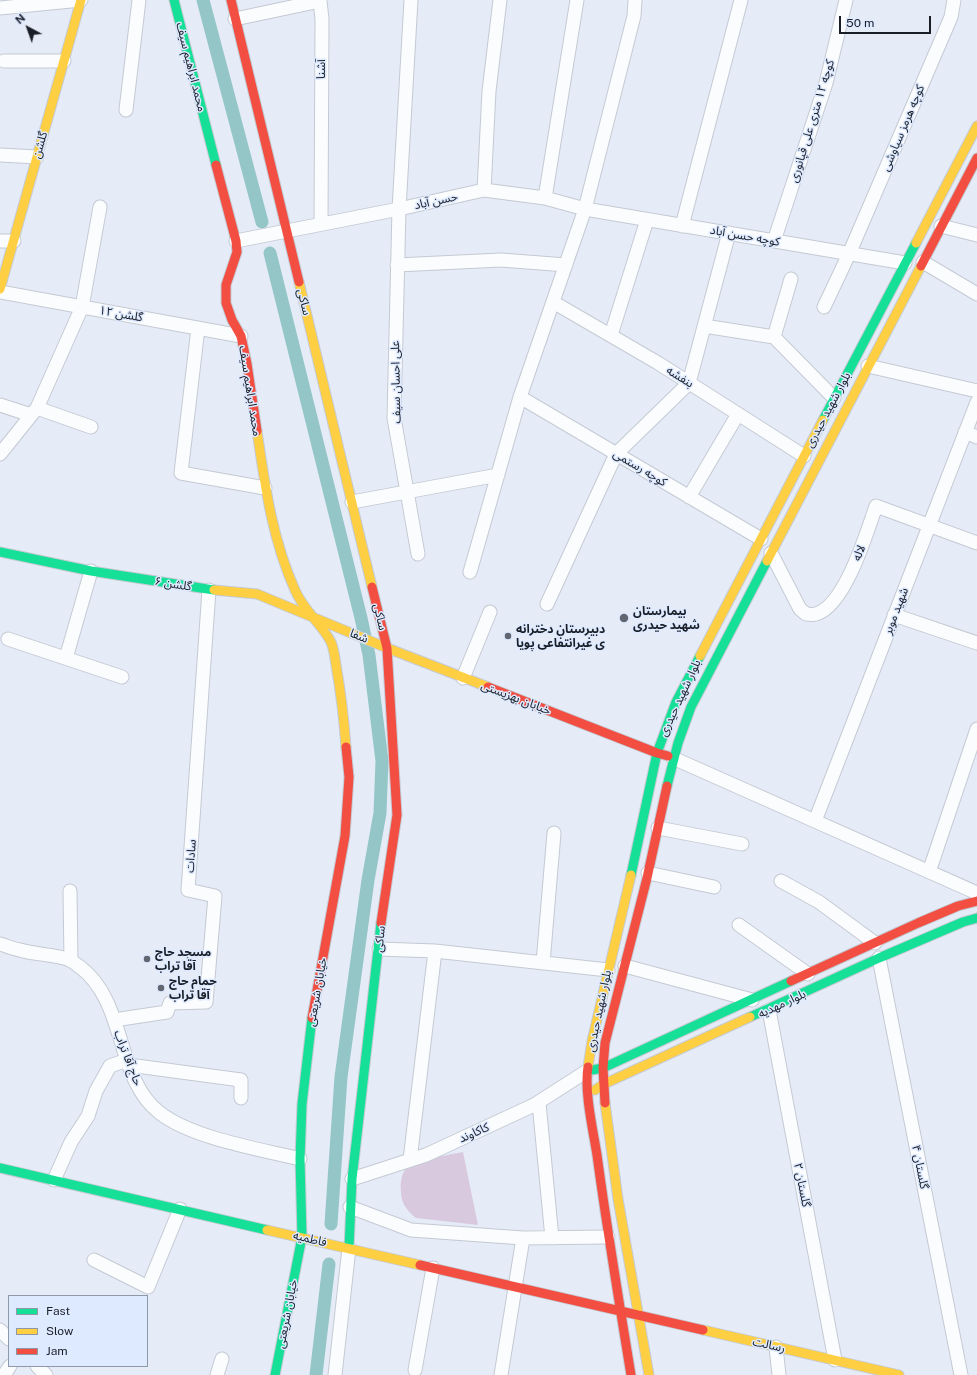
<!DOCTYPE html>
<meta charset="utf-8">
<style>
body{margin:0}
#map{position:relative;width:977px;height:1375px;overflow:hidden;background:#e6ecf7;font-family:"Public Sans",sans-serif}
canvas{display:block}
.legend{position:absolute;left:8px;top:1295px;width:140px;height:72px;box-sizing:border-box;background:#deeaff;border:1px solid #8f98a9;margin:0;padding:5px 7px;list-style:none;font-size:12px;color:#191e27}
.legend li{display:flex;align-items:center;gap:8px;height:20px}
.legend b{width:20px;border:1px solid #8f98a9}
.north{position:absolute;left:8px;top:8px;width:40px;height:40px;-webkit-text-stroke:3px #deeaff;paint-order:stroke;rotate:319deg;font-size:11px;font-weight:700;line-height:16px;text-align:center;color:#191e27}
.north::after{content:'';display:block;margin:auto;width:14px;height:18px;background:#191e27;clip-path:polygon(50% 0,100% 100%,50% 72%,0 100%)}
.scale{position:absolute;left:839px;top:16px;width:92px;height:18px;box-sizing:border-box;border:2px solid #191e27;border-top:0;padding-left:5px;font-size:12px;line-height:14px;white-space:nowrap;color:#191e27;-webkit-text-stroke:3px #deeaff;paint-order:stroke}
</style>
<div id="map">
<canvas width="977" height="1375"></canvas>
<ul class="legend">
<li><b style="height:5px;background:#16e098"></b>Fast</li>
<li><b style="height:5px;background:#ffcf43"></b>Slow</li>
<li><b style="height:5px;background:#f24e42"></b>Jam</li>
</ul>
<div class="north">N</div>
<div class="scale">50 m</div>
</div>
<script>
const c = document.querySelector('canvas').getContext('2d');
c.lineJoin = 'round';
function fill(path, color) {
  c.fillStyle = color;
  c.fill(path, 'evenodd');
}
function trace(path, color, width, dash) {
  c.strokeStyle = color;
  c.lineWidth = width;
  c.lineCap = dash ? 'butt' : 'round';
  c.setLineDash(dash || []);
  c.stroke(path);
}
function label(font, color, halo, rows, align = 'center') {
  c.font = font + ' "Public Sans","Noto Sans Arabic",sans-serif';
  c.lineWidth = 3;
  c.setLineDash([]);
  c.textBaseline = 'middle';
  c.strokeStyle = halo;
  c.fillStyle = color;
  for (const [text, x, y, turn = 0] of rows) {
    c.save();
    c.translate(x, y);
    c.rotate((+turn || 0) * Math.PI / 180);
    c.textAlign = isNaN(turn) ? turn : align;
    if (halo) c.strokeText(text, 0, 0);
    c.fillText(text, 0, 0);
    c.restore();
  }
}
const green = new Path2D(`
 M463,1152L478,1225L416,1218C407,1211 401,1203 401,1192C400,1184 401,1175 406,1168C413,1161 452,1154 463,1152Z`);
const canal = new Path2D(`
 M203,0L262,222
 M270,253L361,618L369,655L382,761L380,813L368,880L341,1077L331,1224
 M316,1375L329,1264`);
const street = new Path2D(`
 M411,0L399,209L394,418L418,554
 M0,8L81,0
 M235,19L320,1L322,19L321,224
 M4,61H64
 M126,110L139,0
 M0,155L37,157
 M484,190L489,91L500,0
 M545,198L577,0
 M682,226L741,0
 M941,226L977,235
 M0,241H14
 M236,241L399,209L484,190L545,198L585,209L905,263
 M774,241L826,83L846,0
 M923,262L977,294
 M397,265L501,260L566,265
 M791,279L774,337L834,398
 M0,292L241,336
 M553,302L658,363L804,456
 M824,307L849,254L951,17L954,0
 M704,326L774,337
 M198,328L181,473L265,488
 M611,335L647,220
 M868,366L977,391
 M520,397L761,539
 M0,405L31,415
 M37,408L91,427
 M965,432L977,437
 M0,454L37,408L82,307L100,207
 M689,497L738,414
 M352,502L498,475
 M771,553L800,609L806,614C809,614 813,615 816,614C845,606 867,532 876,506L977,543
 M470,572L520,397L585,209L634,16L635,0
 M547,604L616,454L689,383L729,233
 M894,615L977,643
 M8,639L122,677
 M66,658L91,571
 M463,678L490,612
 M673,758L977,893
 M815,821L977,402
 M658,828L742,844
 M929,872L977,729
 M648,873L714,887
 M781,881L819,902L875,943
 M70,891L71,961
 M739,925L808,974
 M0,944C7,946 13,949 20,950C36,955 55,954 70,960C74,962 77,965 80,967C127,1002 115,1079 160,1113C192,1138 259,1149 300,1159
 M379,949L435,951L608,970
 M879,958L961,1375
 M543,963L554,833
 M625,966L752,1000
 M769,1010L835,1360
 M114,1020L167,1012L170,1003L206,1002L215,896L188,890L209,590
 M129,1065L241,1080V1098
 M539,1103L552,1238
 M410,1160L435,951
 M352,1179L426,1155L534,1105L587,1071
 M54,1180L71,1142L88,1116L96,1091L110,1066L127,1060
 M350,1207L411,1230L523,1238L608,1237
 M94,1260L148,1287L180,1209
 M0,1330L9,1339
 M776,1347L779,1375
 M37,1366L46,1375
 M415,1370L433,1268
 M4,1375L10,1366
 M217,1375L222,1359
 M335,1375L349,1248
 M501,1375L523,1238`);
const fast = new Path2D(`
 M174,0L216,165
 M823,420L916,243
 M0,552L91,571L214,590
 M667,786L678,743L691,707L767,561
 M631,875L657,753L676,702L700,656
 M750,1017L879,958L963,922L977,918
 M592,1070L603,1068L791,981
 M0,1168L267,1230
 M349,1248L352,1179L381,923
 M275,1375L302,1237L300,1159L302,1104L312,1018`);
const slow = new Path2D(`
 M916,243L977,126
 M299,282L372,587
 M0,289L81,0
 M257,431C265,485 272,539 295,590C303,610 321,623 331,642C334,649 335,658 336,665C341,693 344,719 346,747
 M767,561L921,266
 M214,590L257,594L387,648L488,687
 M700,656L823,420
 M588,1067L592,1041L631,875
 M595,1090L604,1084L750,1017
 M605,1103L618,1199L649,1375
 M267,1230L420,1265
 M703,1330L899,1375`);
const jam = new Path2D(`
 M231,0L299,282
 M216,165L236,241L237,252L226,285V303L232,320L241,336L247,364L257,431
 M921,266L977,158
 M372,587L387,648L397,815L381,923
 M488,687L657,753L668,756
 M791,981L918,923L958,906L977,901
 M312,1018L345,836L349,777L346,747
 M588,1067C584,1091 593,1130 597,1155C607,1229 619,1302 631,1375
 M605,1103L603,1068L605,1043L647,878L667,786
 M420,1265L703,1330`);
const markers = [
 [624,618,5,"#616670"],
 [508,636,4,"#616670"],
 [147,959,4,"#616670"],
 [161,988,4,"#616670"]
];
const streetNames = [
 ["محمد ابراهیم سیف",191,67,76],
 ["آشنا",321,69,-90],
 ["کوچه ۱۲ متری علی قپانوری",812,121,-73],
 ["کوچه هرمز سیاوشی",903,128,-67],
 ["گلشن",40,145,-74],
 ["حسن آباد",436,201,-12],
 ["کوچه حسن آباد",745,236,10],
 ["ساکی",304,302,76],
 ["گلشن ۱۲",121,314,10],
 ["بنفشه",680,377,32],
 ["علی احسان سیف",396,382,-91],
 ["محمد ابراهیم سیف",250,391,81],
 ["بلوار شهید حیدری",828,410,-62],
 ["کوچه رستمی",640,468,31],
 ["لاله",859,553,-68],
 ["گلشن ۶",173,584,9],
 ["شهید موبر",896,611,-69],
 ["ساکی",380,617,77],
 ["شفا",359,636,22],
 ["خیابان بهزیستی",516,698,21],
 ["بلوار شهید حیدری",680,698,-65],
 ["سادات",191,856,-86],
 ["ساکی",380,939,-84],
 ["خیابان شریعتی",317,992,-80],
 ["بلوار مهدیه",782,1004,-25],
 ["بلوار شهید حیدری",599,1011,-78],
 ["حاج آقا تراب",128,1058,69],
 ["کاکاوند",474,1133,-24],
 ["گلستان ۴",920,1167,79],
 ["گلستان ۲",802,1185,79],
 ["فاطمیه",310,1239,13],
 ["خیابان شریعتی",287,1314,-79],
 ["رسالت",769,1345,13]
];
const poiNames = [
 ["بیمارستان",633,611],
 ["شهید حیدری",633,625],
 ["دبیرستان دخترانه",516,629],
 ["ی غیرانتفاعی پویا",516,643],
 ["مسجد حاج",155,952],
 ["آقا تراب",155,966],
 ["حمام حاج",169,981],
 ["آقا تراب",169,995]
];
fill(green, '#d8c9df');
trace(canal, '#95c6c7', 13);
trace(street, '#c4cad3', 15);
trace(fast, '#c4cad3', 11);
trace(slow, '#c4cad3', 11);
trace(jam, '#c4cad3', 11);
trace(street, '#fbfcfe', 13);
trace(fast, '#16e098', 9);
trace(slow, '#ffcf43', 9);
trace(jam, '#f24e42', 9);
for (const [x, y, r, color] of markers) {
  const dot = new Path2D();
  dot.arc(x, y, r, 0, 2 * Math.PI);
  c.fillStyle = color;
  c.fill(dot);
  trace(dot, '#deeaff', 1.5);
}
label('12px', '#191e27', '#deeaff', streetNames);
label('bold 12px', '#191e27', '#deeaff', poiNames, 'left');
</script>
